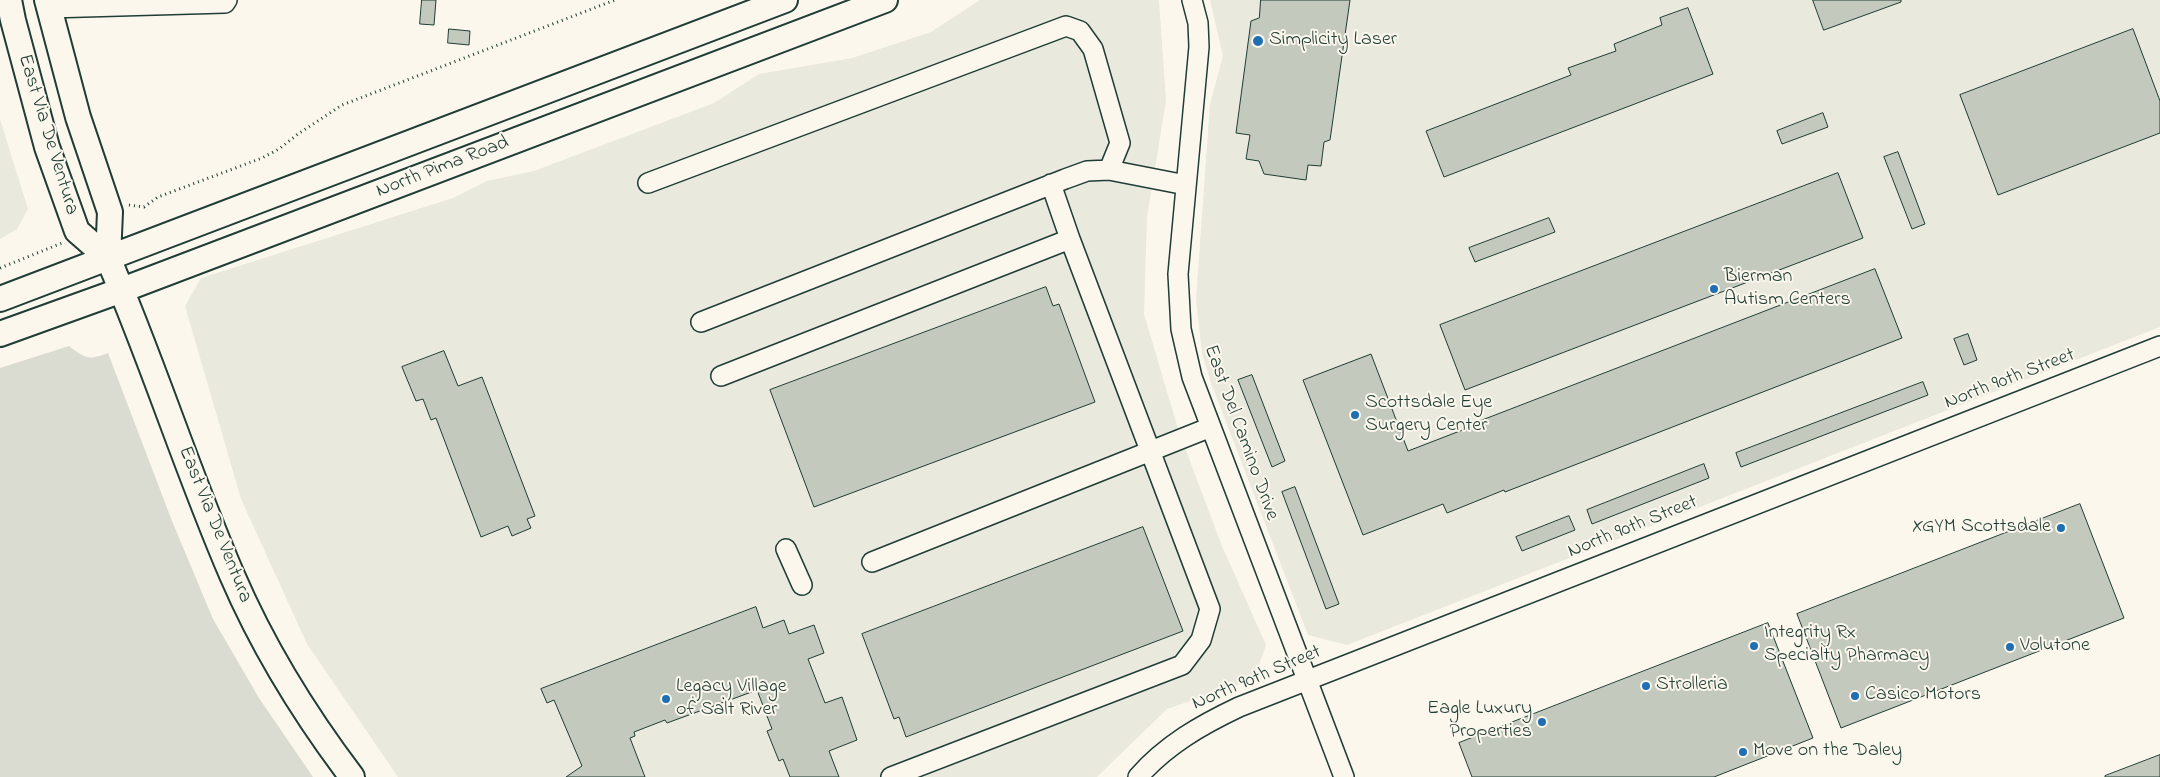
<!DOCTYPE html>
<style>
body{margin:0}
canvas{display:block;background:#fbf7ec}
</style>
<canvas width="2160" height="777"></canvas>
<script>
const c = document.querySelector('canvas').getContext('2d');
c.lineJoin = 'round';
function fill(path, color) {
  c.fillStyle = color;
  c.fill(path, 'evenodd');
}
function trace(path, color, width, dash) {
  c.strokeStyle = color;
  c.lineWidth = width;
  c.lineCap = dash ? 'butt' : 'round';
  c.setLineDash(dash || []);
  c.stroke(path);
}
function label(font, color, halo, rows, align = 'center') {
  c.font = font + ' "Indie Flower",sans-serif';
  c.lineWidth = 4;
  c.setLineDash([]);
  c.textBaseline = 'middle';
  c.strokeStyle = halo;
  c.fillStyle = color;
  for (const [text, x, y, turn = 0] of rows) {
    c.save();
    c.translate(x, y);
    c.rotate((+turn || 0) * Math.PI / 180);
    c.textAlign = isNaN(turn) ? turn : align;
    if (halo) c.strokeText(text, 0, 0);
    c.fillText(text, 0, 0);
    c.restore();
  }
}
const built = new Path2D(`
 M980,0H1159L1166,101L1147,217L1144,314L1179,432L1222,546L1266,645L1254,679L1167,709L1097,777H398L307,644L241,499L185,306L201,278L453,198L487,181L534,171L714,103L759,74L852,58L931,32Z
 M1210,0H2160V327L1347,645L1308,635L1211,383L1202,354L1196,299L1210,104L1223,56Z
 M0,119L28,209L17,229L0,239Z`);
const green = new Path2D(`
 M69,346C85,358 88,361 108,353L172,521L213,619L259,698L313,777H0V368Z`);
const building = new Path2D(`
 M422,0H436L434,25L420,24Z
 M1261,0H1350L1330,140L1324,142L1321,166L1308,165L1306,180L1264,174L1259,161L1246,159L1250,135L1236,133L1251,21L1259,18Z
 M1813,0H1901V2L1824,30Z
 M1688,8L1713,74L1444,177L1426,131L1571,75L1568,68L1616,51L1614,44L1662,25L1660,18Z
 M449,29L470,31L469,45L448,43Z
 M2133,29L2160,101V133L1998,195L1960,95Z
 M1823,113L1828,127L1782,144L1777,131Z
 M1898,152L1925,224L1912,229L1884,157Z
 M1838,173L1863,238L1465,390L1440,325Z
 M1549,218L1555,232L1475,262L1469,248Z
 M1875,269L1902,338L1505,492L1504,490L1447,513L1443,504L1363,535L1303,380L1371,354L1408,451L1478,424V422Z
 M1046,287L1053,306L1059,304L1095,402L814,507L770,390Z
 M1968,334L1977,360L1964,365L1954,339Z
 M444,351L458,386L482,377L535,516L527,519L531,528L512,536L508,526L481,537L436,418L431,420L423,399L416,401L402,367Z
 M1252,375L1285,461L1272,467L1238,380Z
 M1923,382L1928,395L1741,467L1736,453Z
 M1704,464L1709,478L1592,524L1587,510Z
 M1295,487L1339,604L1326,609L1282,492Z
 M2080,504L2124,618L1841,728L1797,614Z
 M1569,516L1575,530L1522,551L1516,537Z
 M1143,527L1183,631L906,737L899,717L894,719L862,634Z
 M756,607L763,628L784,620L789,634L814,625L824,653L808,659L825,703L842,697L857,740L829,751L839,777H790L783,759L779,761L767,731L772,729L757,690L667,723L665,720L634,732L635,736L630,738L645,777H566L582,766L554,700L547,703L541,689Z
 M1768,623L1813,738L1714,777H1472L1459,743Z
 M2160,755V777H2105V776Z`);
const path = new Path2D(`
 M129,205L144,207L158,197L262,158L279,149L298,134L342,105L615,0
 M0,268L62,243`);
const minor = new Path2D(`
 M1192,0L1198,23L1199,47L1178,274L1181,329L1192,377L1344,777
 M49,8L225,3L227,0
 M1109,170L1186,185
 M648,183L1066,26L1080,31L1093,49L1120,143L1109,170L1087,171L1065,179L701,322
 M1051,184L1070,239
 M721,376L1070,239L1210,609L1201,640L1182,665L891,777
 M786,549L802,585
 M872,562L1211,427
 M1138,777C1166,745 1201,725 1239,707L2160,346`);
const major = new Path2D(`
 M9,0L13,20L47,147L77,231L108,258C153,362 187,471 232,575C263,647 305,715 352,777
 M47,0L78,117L110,212L108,258
 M0,299L785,0
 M0,334L122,290L885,0`);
const markers = [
 [1258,41,6,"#1f6fb2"],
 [1714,289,5,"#1f6fb2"],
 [1355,415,5,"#1f6fb2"],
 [2061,528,5,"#1f6fb2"],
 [1754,646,5,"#1f6fb2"],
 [2010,647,5,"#1f6fb2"],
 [1646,686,5,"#1f6fb2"],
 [1855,696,5,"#1f6fb2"],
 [666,699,5,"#1f6fb2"],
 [1542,722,5,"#1f6fb2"],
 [1743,752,5,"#1f6fb2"]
];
const poiNames = [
 ["Simplicity Laser",1269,41],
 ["Bierman",1724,278],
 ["Autism Centers",1724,301],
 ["Scottsdale Eye",1365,404],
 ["Surgery Center",1365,427],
 ["XGYM Scottsdale",2051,528,"right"],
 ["Integrity Rx",1764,634],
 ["Specialty Pharmacy",1764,657],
 ["Volutone",2020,647],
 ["Strolleria",1656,686],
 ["Legacy Village",676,688],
 ["of Salt River",676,711],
 ["Casico Motors",1865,696],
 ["Eagle Luxury",1532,710,"right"],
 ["Properties",1532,733,"right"],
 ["Move on the Daley",1753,752]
];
const streetNames = [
 ["East Via De Ventura",47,135,73],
 ["North Pima Road",443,168,-21],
 ["North 90th Street",2010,380,-21],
 ["East Del Camino Drive",1240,433,70],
 ["East Via De Ventura",214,525,68],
 ["North 90th Street",1633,528,-22],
 ["North 90th Street",1257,679,-23]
];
fill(built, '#eae9de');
fill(green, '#dbdcd1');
fill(building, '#c4c9be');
trace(building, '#1f3d34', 1);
trace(minor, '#1f3d34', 22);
trace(major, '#1f3d34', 28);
trace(path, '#1f3d34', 3, [1, 4]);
trace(minor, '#fbf7ec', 19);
trace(major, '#fbf7ec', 24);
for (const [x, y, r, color] of markers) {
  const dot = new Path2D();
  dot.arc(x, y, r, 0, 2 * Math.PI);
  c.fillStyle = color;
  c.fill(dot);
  trace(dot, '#fbf7ec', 2);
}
label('20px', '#1f3d34', '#fbf7ec', poiNames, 'left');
label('20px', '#1f3d34', '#fbf7ec', streetNames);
</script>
